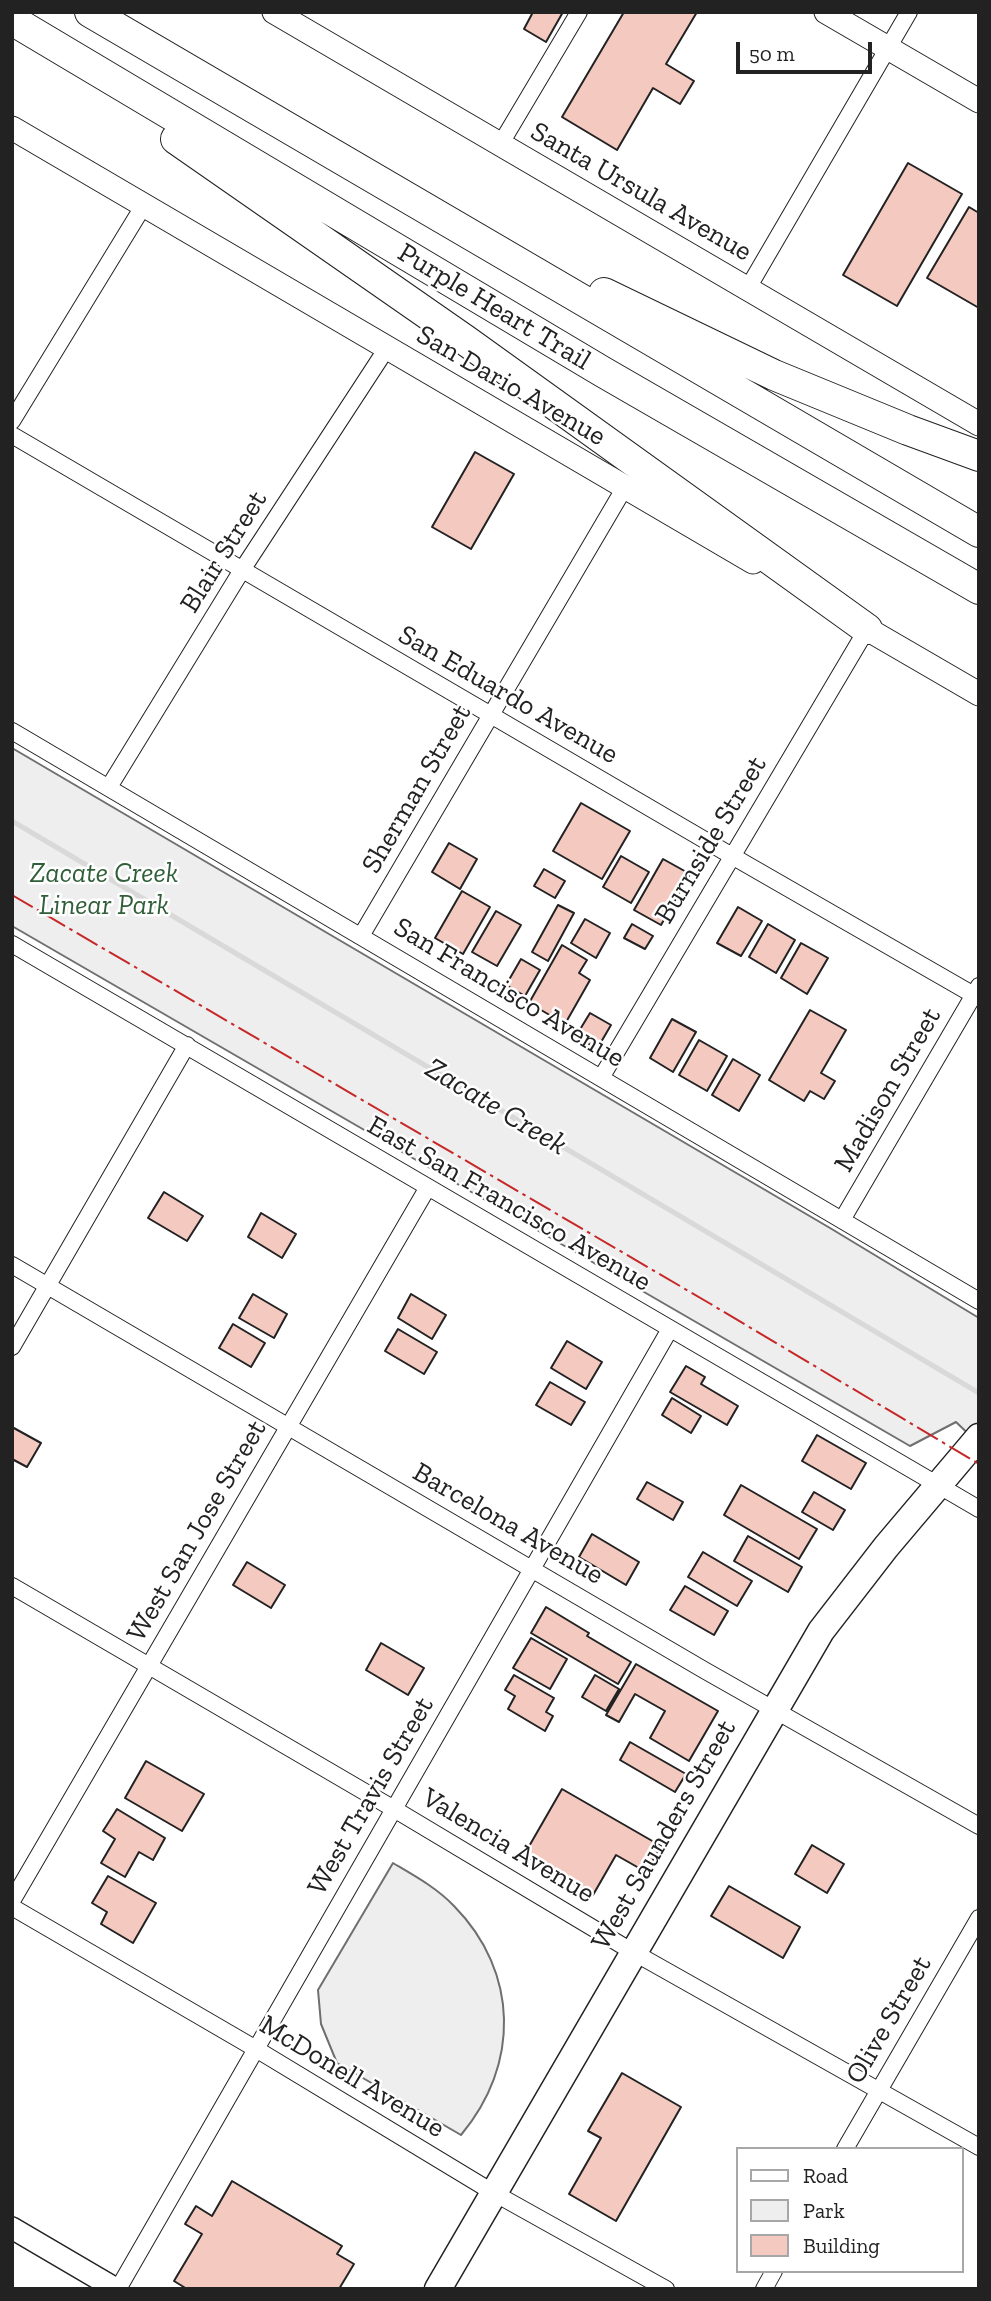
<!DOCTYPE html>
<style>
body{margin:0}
#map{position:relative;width:991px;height:2301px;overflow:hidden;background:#fff;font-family:"Zilla Slab",serif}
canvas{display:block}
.frame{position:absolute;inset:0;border:14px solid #222;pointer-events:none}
.legend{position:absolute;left:736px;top:2147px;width:228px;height:126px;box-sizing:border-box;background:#fff;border:2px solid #a7a7a7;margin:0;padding:9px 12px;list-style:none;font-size:21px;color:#222}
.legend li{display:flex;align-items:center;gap:14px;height:35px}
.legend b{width:35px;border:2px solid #a7a7a7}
.scale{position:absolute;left:736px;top:42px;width:136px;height:32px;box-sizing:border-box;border:4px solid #222;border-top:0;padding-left:9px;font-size:21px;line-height:24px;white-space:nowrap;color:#222;-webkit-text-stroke:5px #fff;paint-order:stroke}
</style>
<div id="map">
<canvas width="991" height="2301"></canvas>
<div class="frame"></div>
<ul class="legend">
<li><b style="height:9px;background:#fff"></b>Road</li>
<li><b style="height:19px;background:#eee"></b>Park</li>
<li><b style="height:19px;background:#f3c9c0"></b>Building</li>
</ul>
<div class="scale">50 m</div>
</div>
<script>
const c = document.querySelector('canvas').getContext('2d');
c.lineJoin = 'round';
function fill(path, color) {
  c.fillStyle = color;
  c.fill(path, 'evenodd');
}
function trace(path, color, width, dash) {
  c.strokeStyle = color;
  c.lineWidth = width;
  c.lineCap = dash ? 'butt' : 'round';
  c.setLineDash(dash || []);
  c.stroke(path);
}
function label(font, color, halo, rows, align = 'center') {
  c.font = font + ' "Zilla Slab",serif';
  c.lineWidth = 5;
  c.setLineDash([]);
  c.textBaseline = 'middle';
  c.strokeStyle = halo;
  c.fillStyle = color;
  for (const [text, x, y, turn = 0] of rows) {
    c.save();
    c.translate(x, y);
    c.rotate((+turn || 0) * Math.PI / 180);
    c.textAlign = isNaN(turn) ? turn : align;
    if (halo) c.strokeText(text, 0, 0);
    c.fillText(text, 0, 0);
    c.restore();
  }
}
const green = new Path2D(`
 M12,748L830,1228L979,1318V1444L956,1422L910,1446L12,926Z
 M393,1863C415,1876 437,1888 454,1906C519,1972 520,2065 461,2135L337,2063L321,2024L318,1990Z`);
const stream = new Path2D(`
 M12,821L979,1393`);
const building = new Path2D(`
 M533,12H563L546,42L524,29Z
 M624,12H697L666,64L694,81L680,104L653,88L617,150L562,117Z
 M908,163L962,194L897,306L843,275Z
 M969,207L979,213V308L927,278Z
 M475,452L514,474L471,549L432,527Z
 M581,803L630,831L602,879L553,851Z
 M449,843L477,859L460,889L432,872Z
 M621,856L649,872L631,903L603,887Z
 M663,859L690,874L661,925L634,910Z
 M544,869L565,881L555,898L534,886Z
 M462,891L490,907L463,954L435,938Z
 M558,905L574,913L548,961L532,952Z
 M738,907L762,921L741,956L717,943Z
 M496,911L521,925L497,966L472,952Z
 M585,919L610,933L596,958L571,943Z
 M632,924L653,936L645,949L624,938Z
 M768,924L795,940L776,973L749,957Z
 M801,943L828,958L807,994L781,978Z
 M562,945L587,960L579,973L590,980L565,1024L529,1003Z
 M521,959L540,970L525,996L506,985Z
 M810,1010L846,1030L821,1073L835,1081L824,1099L810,1091L804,1101L769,1080Z
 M590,1013L611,1025L597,1049L576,1036Z
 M672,1019L696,1032L673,1072L650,1058Z
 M699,1040L727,1056L707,1091L679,1075Z
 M733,1059L760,1075L739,1111L712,1095Z
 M164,1192L203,1216L187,1241L148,1218Z
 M261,1213L296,1234L282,1258L248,1237Z
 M253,1294L287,1314L274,1338L239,1318Z
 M411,1294L446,1315L432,1339L398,1318Z
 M233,1324L265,1343L251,1367L219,1348Z
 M398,1329L437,1352L424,1374L385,1351Z
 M567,1341L602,1362L586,1389L551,1368Z
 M686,1366L705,1377L701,1384L738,1406L727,1425L670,1392Z
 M550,1382L585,1402L571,1425L536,1405Z
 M672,1398L701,1416L691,1433L662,1415Z
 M12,1427L41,1443L27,1467L12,1459Z
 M817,1435L866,1463L851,1489L802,1461Z
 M647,1482L683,1502L673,1520L637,1499Z
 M741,1485L817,1529L799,1559L724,1515Z
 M814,1492L845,1510L833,1530L802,1512Z
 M592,1534L639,1562L626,1585L579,1557Z
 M748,1536L802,1567L788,1592L734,1561Z
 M703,1552L752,1581L737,1606L688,1577Z
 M247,1562L285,1585L271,1608L233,1585Z
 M685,1586L728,1611L714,1635L670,1610Z
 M546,1607L589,1633L587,1636L631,1662L618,1684L531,1633Z
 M531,1638L567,1659L550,1689L513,1668Z
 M381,1643L424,1668L408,1695L366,1670Z
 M636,1664L718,1711L689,1761L650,1738L665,1711L635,1694L619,1722L606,1715Z
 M514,1675L554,1698L546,1712L553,1716L545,1731L508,1709L515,1696L505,1690Z
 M595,1675L619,1689L606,1711L582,1697Z
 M630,1742L686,1774L675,1792L620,1760Z
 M146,1761L204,1794L182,1831L125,1798Z
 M562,1789L661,1846L646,1872L616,1855L593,1895L524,1855Z
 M117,1809L165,1838L153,1860L139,1852L125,1877L101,1863L115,1839L103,1831Z
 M812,1845L844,1864L827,1893L795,1874Z
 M108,1876L156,1903L133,1943L101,1924L107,1912L92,1903Z
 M729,1886L800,1927L783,1958L711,1916Z
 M622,2073L681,2107L616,2221L569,2194L601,2138L588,2131Z
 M232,2181L342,2246L337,2254L354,2264L339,2289H187L174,2281L202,2234L185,2224L196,2206L212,2216Z`);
const minor = new Path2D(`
 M500,145L579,12
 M748,288L909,12
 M12,421L144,205
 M12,435L732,856L979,998
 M12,731L979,1301
 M109,787L242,570L387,348
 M361,936L625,487
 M12,944L979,1509
 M601,1078L867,629
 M842,1220L979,986
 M12,1265L704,1670L979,1826
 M12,1347L187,1045
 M12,1586L394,1809L633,1952L979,2147
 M12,1901L428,1187
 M12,1907L256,2049L494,2193L666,2289
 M845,2149L979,1918
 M118,2289L670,1329
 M764,2289L774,2271`);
const tertiary = new Path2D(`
 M12,2228L116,2289`);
const secondary = new Path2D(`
 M274,12L979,424
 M826,12L979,101
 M12,128L753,562
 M855,622L979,694`);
const primary = new Path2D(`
 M438,2289L821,1631L886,1547L979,1437`);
const motorway = new Path2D(`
 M90,12L979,532
 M12,20L603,372L979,589
 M176,139L465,340L867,629
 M604,293L774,375L908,430L979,456`);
const power = new Path2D(`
 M12,895L709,1303L979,1464`);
const streetNames = [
 ["Santa Ursula Avenue",641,192,30],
 ["Purple Heart Trail",494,307,31],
 ["San Dario Avenue",511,386,30],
 ["Blair Street",224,552,-58],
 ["San Eduardo Avenue",508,695,30],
 ["Sherman Street",417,789,-60],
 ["Burnside Street",711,840,-59],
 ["San Francisco Avenue",509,993,31],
 ["Madison Street",888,1090,-60],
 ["East San Francisco Avenue",509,1204,30],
 ["Barcelona Avenue",508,1524,30],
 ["West San Jose Street",197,1531,-60],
 ["West Travis Street",371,1796,-60],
 ["West Saunders Street",664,1835,-60],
 ["Valencia Avenue",508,1846,31],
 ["Olive Street",889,2020,-60],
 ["McDonell Avenue",352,2077,31]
];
const parkNames = [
 ["Zacate Creek",104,874],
 ["Linear Park",104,906]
];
const waterNames = [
 ["Zacate Creek",496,1107,31]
];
fill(green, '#eee');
trace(green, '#6f6f6f', 2);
trace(stream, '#d9d9d9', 5);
fill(building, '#f3c9c0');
trace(building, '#222', 2);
trace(minor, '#222', 18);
trace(tertiary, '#222', 24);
trace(secondary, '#222', 25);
trace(primary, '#222', 29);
trace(motorway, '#222', 32);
trace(minor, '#fff', 16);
trace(tertiary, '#fff', 21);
trace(secondary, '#fff', 23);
trace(primary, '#fff', 26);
trace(motorway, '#fff', 30);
trace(power, '#c62828', 2, [24, 5, 3.5, 5]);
label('28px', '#222', '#fff', streetNames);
label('italic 28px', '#2f5e38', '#fff', parkNames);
label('italic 30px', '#222', '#fff', waterNames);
</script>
